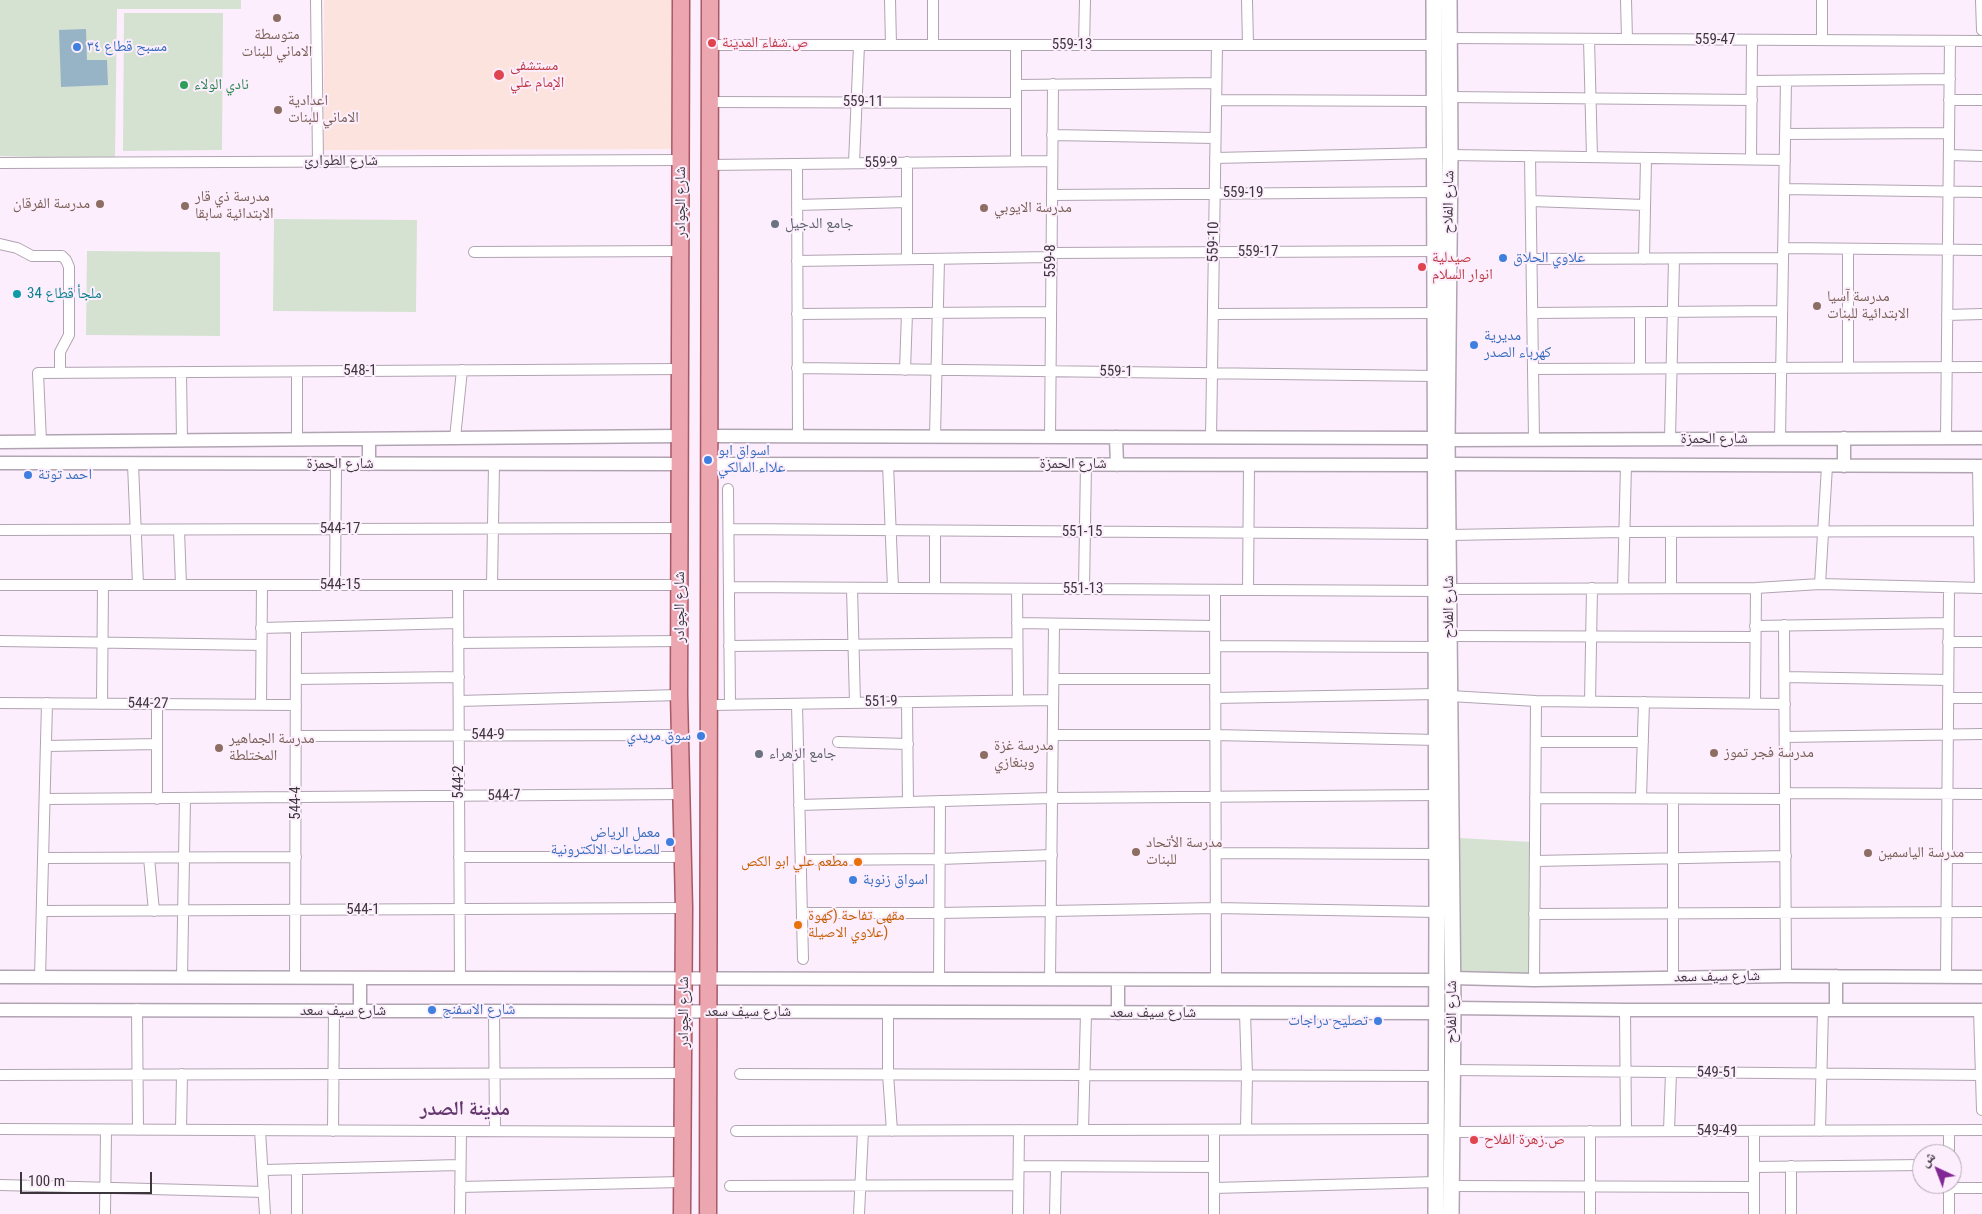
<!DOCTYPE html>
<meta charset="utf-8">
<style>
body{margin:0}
#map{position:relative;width:1982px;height:1214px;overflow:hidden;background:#fdeefd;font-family:"Roboto Condensed","Noto Naskh Arabic",sans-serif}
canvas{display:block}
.north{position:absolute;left:1912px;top:1144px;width:50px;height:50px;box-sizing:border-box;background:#fdeefd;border:1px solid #b0a5b0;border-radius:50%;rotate:317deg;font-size:14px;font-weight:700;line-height:20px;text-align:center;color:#3d373d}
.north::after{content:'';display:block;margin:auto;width:18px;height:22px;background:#822895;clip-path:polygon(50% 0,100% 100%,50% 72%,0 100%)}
.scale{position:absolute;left:20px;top:1172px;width:132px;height:22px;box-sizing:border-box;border:2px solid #3d373d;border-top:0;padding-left:6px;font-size:15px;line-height:18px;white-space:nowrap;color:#3d373d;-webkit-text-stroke:4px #fdeefd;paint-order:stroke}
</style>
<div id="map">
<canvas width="1982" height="1214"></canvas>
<div class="north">ش</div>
<div class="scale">100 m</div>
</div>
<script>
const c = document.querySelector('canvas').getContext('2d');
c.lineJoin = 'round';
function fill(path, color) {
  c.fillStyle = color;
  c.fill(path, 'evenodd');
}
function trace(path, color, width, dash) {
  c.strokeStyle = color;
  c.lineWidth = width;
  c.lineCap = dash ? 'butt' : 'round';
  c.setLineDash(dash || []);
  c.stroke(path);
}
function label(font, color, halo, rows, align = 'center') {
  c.font = font + ' "Roboto Condensed","Noto Naskh Arabic",sans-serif';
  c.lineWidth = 4;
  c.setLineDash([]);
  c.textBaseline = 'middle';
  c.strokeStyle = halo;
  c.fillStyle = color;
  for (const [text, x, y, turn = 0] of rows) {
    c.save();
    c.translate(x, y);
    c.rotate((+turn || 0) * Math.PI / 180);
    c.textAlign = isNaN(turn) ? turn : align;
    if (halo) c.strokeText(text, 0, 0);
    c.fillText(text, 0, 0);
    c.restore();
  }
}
const commercial = new Path2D(`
 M324,0H675V149L324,150Z`);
const green = new Path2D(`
 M0,0H241V9H117L115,159L0,156Z
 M124,13H223L222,150L123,151Z
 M274,219L417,220L416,312L273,311Z
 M87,251L220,252V336L86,335Z
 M1459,838L1532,842L1529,973H1458Z`);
const water = new Path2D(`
 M86,29L87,60H107L108,85L61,87L59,30Z`);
const minor = new Path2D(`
 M316,0L318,161
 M890,0L891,45
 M933,0V45
 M1247,0L1248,45
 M1626,0L1627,39
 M1981,0L1982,30
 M1448,38L1982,41
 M1589,39L1592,157
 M1822,40V0
 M710,45H1434
 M1084,45L1085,0
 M1752,81L1950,79
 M1016,85L1216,83
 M1449,97L1752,100
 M1216,100L1434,101
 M1949,100H1982
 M710,102L1015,103
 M1785,134L1949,133
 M1052,135L1215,138
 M1450,155L1785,160
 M1949,155L1982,156
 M1530,156L1534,439
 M1215,158L1433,153
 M1751,159L1752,40
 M1016,161V45
 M907,162V259
 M0,163L681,160
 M854,163L859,45
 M797,164L798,436
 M709,165L1052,161
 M1784,189L1982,192
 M1052,195L1434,192
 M1531,201L1645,205
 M797,205L907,202
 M0,244L17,248L32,256H62L66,260L69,267V335L60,352V373
 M1783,248L1982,250
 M474,252L681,251
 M1051,253L1435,251
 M1532,259L1783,258
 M1644,259L1646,158
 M797,261L1051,257
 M1640,312V368
 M1532,313L1782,311
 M797,314L1051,312
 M1213,314L1435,313
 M1947,315L1982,314
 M1848,367V249
 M797,368L1435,376
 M1533,369L1982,367
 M905,370L907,313
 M181,372L182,441
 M935,437L939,259
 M1050,437L1053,84
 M455,438L462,370
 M1211,438L1217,45
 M1946,438L1950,41
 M1670,439L1674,259
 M1780,439L1786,81
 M297,440V372
 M41,442L38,373L681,369
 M133,464L138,585
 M888,464L893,588
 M1978,466L1980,588
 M728,489L730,704
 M729,529L1436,534
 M0,530L679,528
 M179,530L181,585
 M935,531V588
 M1671,532V588
 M1449,535L1624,532L1982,531
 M1820,584L1827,466
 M0,585H679
 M335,585L336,464
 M458,585L460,978
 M492,585L494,465
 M729,587L1436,591
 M852,588L855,703
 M1623,588L1626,465
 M1017,589L1018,700
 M1084,589L1086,464
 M1449,589L1756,588L1820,584L1982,588
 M1215,590L1216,980
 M1248,590L1249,465
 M1017,623L1215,626
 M1784,625L1786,976
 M1755,626L1948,623
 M261,628L458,623
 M1449,636L1754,637
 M0,641L261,645
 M1948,642H1982
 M458,643L680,641
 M729,646L1017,643
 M1215,646L1436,647
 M1785,677L1948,680
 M296,679L459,677
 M1054,679H1215
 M1450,696L1536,701L1785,704
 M1215,698L1437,694
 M1948,698H1982
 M459,701L679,695
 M907,702L908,802
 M1590,702L1592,588
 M0,703L296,705
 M102,704L103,585
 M157,704V799
 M797,704L803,959
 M1755,704L1756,588
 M261,705L262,585
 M709,705L1053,700
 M1053,735H1215L1437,740
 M296,736L681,735
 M1785,737L1982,734
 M838,742L908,744
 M1536,742H1643
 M46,746L157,744
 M1785,793L1982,794
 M1535,798L1785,799
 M1641,798L1644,702
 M45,799L682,794
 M1673,799V978
 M799,805L1052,798L1437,795
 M1216,853L1437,854
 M459,857H683
 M43,858L296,857
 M149,858L154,911
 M1947,858H1982
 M801,860L940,859L1052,855
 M1535,861L1786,856
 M42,911L684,908
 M802,913H939L1216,908L1437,912
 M1534,914L1982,912
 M1946,977L1949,588
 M40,978L47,703
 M182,978L185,799
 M295,978L296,627
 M939,979L940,801
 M1050,979L1054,624
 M1534,980L1536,701
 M137,1009L138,1130
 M1625,1010L1626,1131
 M1979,1010L1982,1110
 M494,1011L495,1131
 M888,1012V1074L892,1131
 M1245,1013L1247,1075L1246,1129
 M1452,1070L1982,1075
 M740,1074L1436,1076
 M0,1075L684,1073
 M0,1129L683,1132
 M181,1130L182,1074
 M260,1130L265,1214
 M1083,1130L1086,1013
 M1214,1130V1214
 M1949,1130V1154
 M333,1131L334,1011
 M736,1131L1436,1129
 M1590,1131V1214
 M1669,1131L1671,1072
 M1754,1131V1214
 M1820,1131L1823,1010
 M1451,1132L1982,1130
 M1019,1166L1214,1167
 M1754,1167L1922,1165
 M297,1169V1214
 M264,1170L459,1165
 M1949,1184V1214
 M0,1185L264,1192
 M730,1186L1018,1185
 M1451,1186L1754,1187
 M460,1187L682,1182
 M1214,1188L1436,1182
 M1949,1188H1982
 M105,1214L106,1130
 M460,1214L461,1131
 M859,1214L863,1131
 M1018,1214L1019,1130
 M1055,1214L1056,1167
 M1791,1214V1166`);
const tertiary = new Path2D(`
 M709,436L1436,438
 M1116,437L1117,465
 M369,439V464
 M1447,440L1982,438
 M0,442L680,436
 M0,463L681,464
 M709,464L1436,465
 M1447,464L1982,466
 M1844,466V438
 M0,977L1436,980
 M1452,978L1534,980L1786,976L1982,977
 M1453,1008L1625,1010H1982
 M0,1010L1436,1013
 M1836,1010V976
 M360,1011V978
 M1118,1013V980`);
const secondary = new Path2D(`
 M1434,0L1437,912L1436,1214
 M1449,0L1450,155L1447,440L1453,1008L1451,1214`);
const primary = new Path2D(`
 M681,0L679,695L684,908L682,1214
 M708,1214L710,0`);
const markers = [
 [277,18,5,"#8d6e63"],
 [712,43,5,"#e0444e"],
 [77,47,5,"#3f7fe0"],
 [499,75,6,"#e0444e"],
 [184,85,5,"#2e9e5b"],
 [278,110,5,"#8d6e63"],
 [100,204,5,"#8d6e63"],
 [185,206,5,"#8d6e63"],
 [984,208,5,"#8d6e63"],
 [775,224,5,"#6b7280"],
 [1503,258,5,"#3f7fe0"],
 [1422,267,5,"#e0444e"],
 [17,294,5,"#0f9aa8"],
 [1817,306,5,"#8d6e63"],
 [1474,345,5,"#3f7fe0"],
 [708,460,5,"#3f7fe0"],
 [28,475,5,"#3f7fe0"],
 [701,736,5,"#3f7fe0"],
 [219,748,5,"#8d6e63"],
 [1714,753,5,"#8d6e63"],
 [759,754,5,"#6b7280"],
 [984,755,5,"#8d6e63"],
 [670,842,5,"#3f7fe0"],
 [1136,852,5,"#8d6e63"],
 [1868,853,5,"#8d6e63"],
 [858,862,5,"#e8710a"],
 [853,880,5,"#3f7fe0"],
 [798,925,5,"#e8710a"],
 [432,1010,5,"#3f7fe0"],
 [1378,1021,5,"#3f7fe0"],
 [1474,1140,5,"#e0444e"]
];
const educationNames = [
 ["متوسطة",277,35,"center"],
 ["الاماني للبنات",277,52,"center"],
 ["اعدادية",288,101],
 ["الاماني للبنات",288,118],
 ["مدرسة ذي قار",195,197],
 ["الابتدائية سابقا",195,214],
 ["مدرسة الفرقان",90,204,"right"],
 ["مدرسة الايوبي",994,208],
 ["مدرسة آسيا",1827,297],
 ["الابتدائية للبنات",1827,314],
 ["مدرسة الجماهير",229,739],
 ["المختلطة",229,756],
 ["مدرسة غزة",994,746],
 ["وبنغازي",994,763],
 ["مدرسة فجر تموز",1724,753],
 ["مدرسة الأتحاد",1146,843],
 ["للبنات",1146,860],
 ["مدرسة الياسمين",1878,853]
];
const streetNames = [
 ["559-47",1715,40],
 ["559-13",1072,45],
 ["559-11",863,102],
 ["شارع الطوارئ",341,161],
 ["559-9",881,163,-1],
 ["559-19",1243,193],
 ["شارع الچوادر",681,202,-90],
 ["شارع الفلاح",1449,202,-89],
 ["559-10",1214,242,-89],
 ["559-17",1258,252],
 ["559-8",1051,261,-90],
 ["548-1",360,371],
 ["559-1",1116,372,1],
 ["شارع الحمزة",1714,439],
 ["شارع الحمزة",340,464],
 ["شارع الحمزة",1073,464],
 ["544-17",340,529],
 ["551-15",1082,532],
 ["544-15",340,585],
 ["551-13",1083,589],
 ["شارع الچوادر",680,607,-90],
 ["شارع الفلاح",1449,607,-90],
 ["551-9",881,702,-1],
 ["544-27",148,704,1],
 ["544-9",488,735],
 ["544-2",459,782,-90],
 ["544-7",504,796,-1],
 ["544-4",296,803,-90],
 ["544-1",363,910],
 ["شارع سيف سعد",1717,977,-1],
 ["شارع سيف سعد",343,1011],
 ["شارع الچوادر",684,1012,-90],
 ["شارع سيف سعد",748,1012],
 ["شارع الفلاح",1452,1012,-90],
 ["شارع سيف سعد",1153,1013],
 ["549-51",1717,1073,1],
 ["549-49",1717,1131]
];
const healthNames = [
 ["ص.شفاء المدينة",722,43],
 ["مستشفى",510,66],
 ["الإمام علي",510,83],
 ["صيدلية",1432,258],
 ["انوار السلام",1432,275],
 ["ص.زهرة الفلاح",1484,1140]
];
const shopNames = [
 ["مسبح قطاع ٣٤",87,47],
 ["علاوي الحلاق",1513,258],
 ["مديرية",1484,336],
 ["كهرباء الصدر",1484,353],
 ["اسواق ابو",718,451],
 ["علااء المالكي",718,468],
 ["احمد توتة",38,475],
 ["سوق مريدي",691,736,"right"],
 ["معمل الرياض",660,833,"right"],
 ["للصناعات الالكترونية",660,850,"right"],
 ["اسواق زنوبة",863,880],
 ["شارع الاسفنج",442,1010],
 ["تصليح دراجات",1368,1021,"right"]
];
const leisureNames = [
 ["نادي الولاء",194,85]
];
const worshipNames = [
 ["جامع الدجيل",785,224],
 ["جامع الزهراء",769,754]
];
const cultureNames = [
 ["ملجأ قطاع 34",27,294]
];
const foodNames = [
 ["مطعم علي ابو الكص",848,862],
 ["مقهى تفاحة (كهوة",808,916,"left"],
 ["علاوي الاصيلة)",808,933,"left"]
];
const districtNames = [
 ["مدينة الصدر",465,1110]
];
fill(commercial, '#fde3dd');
fill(green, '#d5e2d2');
fill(water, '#97b4c6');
trace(minor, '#b1a4b2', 12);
trace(tertiary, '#b1a4b2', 15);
trace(secondary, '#b1a4b2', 18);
trace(primary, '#a75966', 19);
trace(minor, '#fff', 10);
trace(tertiary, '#fff', 12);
trace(secondary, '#fff', 15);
trace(primary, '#eca6b0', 16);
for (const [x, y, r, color] of markers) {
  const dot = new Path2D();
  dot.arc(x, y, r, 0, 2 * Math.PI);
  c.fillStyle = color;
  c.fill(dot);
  trace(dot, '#fdeefd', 2);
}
label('15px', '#785e54', '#fdeefd', educationNames, 'left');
label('15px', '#3d373d', '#fdeefd', streetNames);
label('15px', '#be3a42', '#fdeefd', healthNames, 'left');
label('15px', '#366cbe', '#fdeefd', shopNames, 'left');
label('15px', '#27864d', '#fdeefd', leisureNames, 'left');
label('15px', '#5b616d', '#fdeefd', worshipNames, 'left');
label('15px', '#0d838f', '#fdeefd', cultureNames, 'left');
label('15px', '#c56008', '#fdeefd', foodNames, 'right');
label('bold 20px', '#64386e', '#fdeefd', districtNames);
</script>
